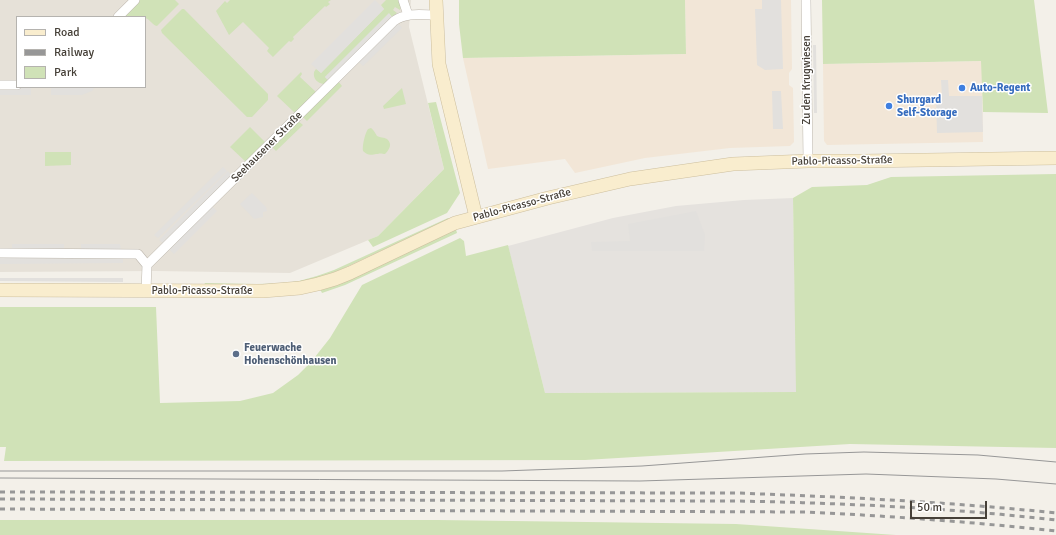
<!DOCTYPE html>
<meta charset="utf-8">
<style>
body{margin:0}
#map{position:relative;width:1056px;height:535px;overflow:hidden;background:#f3f0e9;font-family:Signika,sans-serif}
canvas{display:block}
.legend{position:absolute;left:16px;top:16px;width:130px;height:72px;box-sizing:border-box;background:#fff;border:1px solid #b5b3af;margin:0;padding:5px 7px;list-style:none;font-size:12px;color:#464038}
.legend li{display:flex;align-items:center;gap:8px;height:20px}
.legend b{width:20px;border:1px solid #b5b3af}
.scale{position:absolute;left:910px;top:501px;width:77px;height:18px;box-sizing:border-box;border:2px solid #464038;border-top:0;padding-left:5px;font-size:12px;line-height:14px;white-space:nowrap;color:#464038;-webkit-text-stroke:3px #fff;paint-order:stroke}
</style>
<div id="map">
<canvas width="1056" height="535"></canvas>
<ul class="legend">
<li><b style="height:5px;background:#f9edce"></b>Road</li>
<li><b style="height:5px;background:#979797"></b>Railway</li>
<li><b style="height:11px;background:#d0e2b7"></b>Park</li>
</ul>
<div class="scale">50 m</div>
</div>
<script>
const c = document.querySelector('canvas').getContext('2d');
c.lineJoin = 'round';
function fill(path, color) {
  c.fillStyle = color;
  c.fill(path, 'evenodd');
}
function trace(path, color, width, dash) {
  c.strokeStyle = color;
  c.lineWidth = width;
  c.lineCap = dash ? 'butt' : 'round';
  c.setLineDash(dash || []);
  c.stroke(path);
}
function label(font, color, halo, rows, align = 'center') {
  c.font = font + ' Signika,sans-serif';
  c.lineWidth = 3;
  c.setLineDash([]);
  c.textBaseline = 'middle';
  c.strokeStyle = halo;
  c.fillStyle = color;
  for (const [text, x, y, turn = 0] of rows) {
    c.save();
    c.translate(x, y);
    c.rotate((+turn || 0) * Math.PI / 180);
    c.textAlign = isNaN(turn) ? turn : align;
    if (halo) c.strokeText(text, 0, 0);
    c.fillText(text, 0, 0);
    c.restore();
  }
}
const residential = new Path2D(`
 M0,0H411L409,27L444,169L378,236L290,273L155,271L0,272ZM17,17H145V87H17Z`);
const commercial = new Path2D(`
 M685,0H791L792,69L789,73V85L793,88L794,142L790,146L730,148L645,158L575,173L565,159L488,169L463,58L686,54Z
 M982,61L983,142L827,145L824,141L823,64Z`);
const industrial = new Path2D(`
 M793,198L797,392L545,393L508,246L613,218L676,206L744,200Z`);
const green = new Path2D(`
 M139,0H175L179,4L157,26C152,25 150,19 145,18V17H122Z
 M230,0H331L328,2L330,4L326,7L325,6L293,37L294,39L291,42L289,41L273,57L267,51L269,48L243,22L229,35L216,11L225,1L227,3Z
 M386,0H399L401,5L400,10L395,7L393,10L397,13L392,17L389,14L325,77L328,80L324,84C317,83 313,79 314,72L316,69L321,73L384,9L381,5Z
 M459,0H685L686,54L463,58L459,24Z
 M822,0H1034L1048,113L983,112L981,61L823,64Z
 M182,9H184L268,94V100L252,117H247L162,33L161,30Z
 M301,72L302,74L300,77L316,92L295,113L277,96Z
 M338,81L342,86L307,121L302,116Z
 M402,88L406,104L384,109L383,106Z
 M436,102L460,193L447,213L373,247L368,240L378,236L444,169L428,103Z
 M298,121L303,125L276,151L272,147Z
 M250,127L266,143L246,162L230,147Z
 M371,128C374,130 375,133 377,136C380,138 384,137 387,139C393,144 389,150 385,154C383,154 380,153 378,154C372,154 369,157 363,151C362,146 365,133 368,129Z
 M45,152H71V165L45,166Z
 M1056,174V448L850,444L585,460L4,461L6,447H0V307H156L160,403L240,401L273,393L298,375L311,362L330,338L362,285L460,238L464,241L466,256L508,245L545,393L796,392L793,198L812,187L867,185L891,177Z
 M448,218L449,219L338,271C319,278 300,283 281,285C255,287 229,285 204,285L205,283C236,283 268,286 299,281C311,278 323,274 334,270Z
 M456,229L457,233L345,285L322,293L320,289Z
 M0,520H438L736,524L896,535H0Z`);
const parking = new Path2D(`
 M375,0L384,9L321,73L311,64Z
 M762,0H781L783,69L765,70L757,65L755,9H762Z
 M389,13L392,17L328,80L325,77Z
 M398,23L402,28L363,66L358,61Z
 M813,45H816L817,113H814Z
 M941,80H948L949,96H982L983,132L937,133L936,97H942Z
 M85,87H95L92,91L82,95H51V88H79Z
 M0,88H31V95H0Z
 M772,91H781L783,129H773Z
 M223,167L227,171L158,238L154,235Z
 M228,171L232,176L164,244L159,240Z
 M252,193L266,207L267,211L263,212V217L254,219L240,204Z
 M212,206L217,211L174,254L169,249Z
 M696,211L705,235L704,251H592L591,242L630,241L628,224Z
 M12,244H64V250H12Z
 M81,244H120L121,250H81Z
 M0,257H123V263L0,264Z
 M0,278H123V282L0,281Z`);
const street = new Path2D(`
 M403,0L408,15
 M806,0L808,161
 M118,17L135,0
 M0,85H17
 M0,253L138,254L147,265
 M146,290L147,265L394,21C407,12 421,15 436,15`);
const secondary = new Path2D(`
 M436,0L439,64L476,217
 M0,290L263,291L300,288L318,284L335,279L350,273L455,223L548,198L630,179L733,164L808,161H862L1056,158`);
const tram = new Path2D(`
 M0,471H502L642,466L805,454L864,452L978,455L1056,462
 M0,478L640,481L866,474L996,479L1056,484`);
const rail = new Path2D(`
 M0,492L737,493C844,497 950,502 1056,513
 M0,499L736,501C843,503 950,508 1056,520
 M0,509L806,512C890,516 973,522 1056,531`);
const markers = [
 [962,88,4,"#3f7fe0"],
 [889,106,4,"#3f7fe0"],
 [236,354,4,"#5c6f8a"]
];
const streetNames = [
 ["Zu den Krugwiesen",807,80,-90],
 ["Seehausener Straße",267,147,-45],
 ["Pablo-Picasso-Straße",842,161,-1],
 ["Pablo-Picasso-Straße",522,205,-15],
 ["Pablo-Picasso-Straße",202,291]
];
const shopNames = [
 ["Auto-Regent",970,88],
 ["Shurgard",897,100],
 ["Self-Storage",897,113]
];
const serviceNames = [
 ["Feuerwache",244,348],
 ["Hohenschönhausen",244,361]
];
fill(residential, '#e6e1d8');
fill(commercial, '#f2e6d7');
fill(industrial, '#e5e2de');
fill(green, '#d0e2b7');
fill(parking, '#e2e0dd');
trace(street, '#bdb7ad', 10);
trace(secondary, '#cdbf9e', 14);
trace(street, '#fff', 9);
trace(secondary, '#f9edce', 13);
trace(tram, '#979797', 1);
trace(rail, '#979797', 3, [5, 5]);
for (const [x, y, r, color] of markers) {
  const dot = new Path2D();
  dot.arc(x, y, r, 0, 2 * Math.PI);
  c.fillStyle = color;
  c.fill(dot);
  trace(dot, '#fff', 1.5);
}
label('11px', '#464038', '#fff', streetNames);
label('bold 11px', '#366cbe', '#fff', shopNames, 'left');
label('bold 11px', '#4e5e75', '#fff', serviceNames, 'left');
</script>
